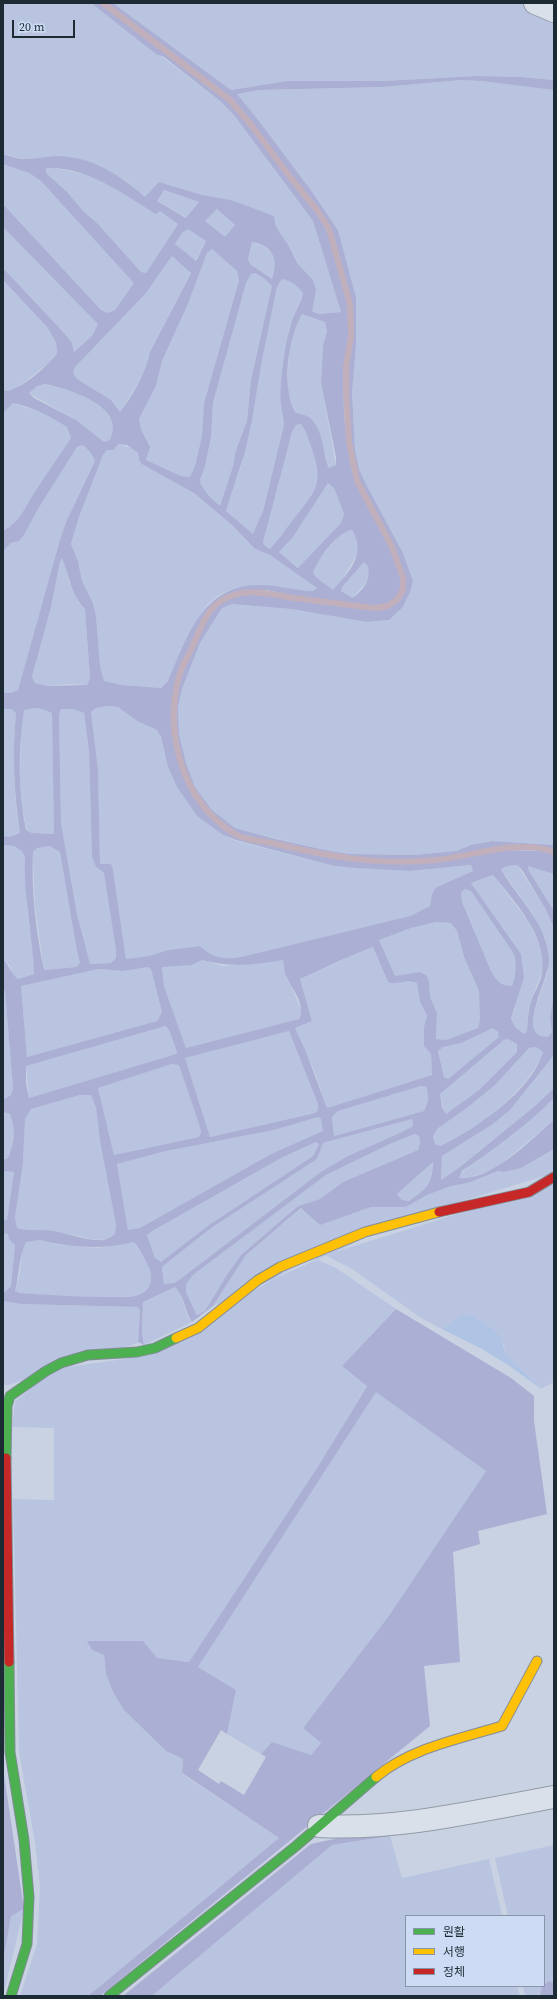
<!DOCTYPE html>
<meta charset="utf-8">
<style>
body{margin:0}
#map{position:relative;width:557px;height:1999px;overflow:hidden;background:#c8d2e2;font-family:"Source Serif 4","Noto Sans KR",serif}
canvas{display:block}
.frame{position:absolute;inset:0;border:4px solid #1c2a33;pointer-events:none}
.legend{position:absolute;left:405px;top:1915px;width:140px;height:72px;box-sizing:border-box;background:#cddcf4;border:1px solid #8695a7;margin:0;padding:5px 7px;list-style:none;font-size:12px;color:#1c2a33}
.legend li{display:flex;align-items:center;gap:8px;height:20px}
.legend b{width:20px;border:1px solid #8695a7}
.scale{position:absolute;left:12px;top:20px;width:63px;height:18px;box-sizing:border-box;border:2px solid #1c2a33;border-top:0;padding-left:5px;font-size:12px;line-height:14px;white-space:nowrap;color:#1c2a33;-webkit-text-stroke:3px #cddcf4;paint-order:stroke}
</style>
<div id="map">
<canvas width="557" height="1999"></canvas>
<div class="frame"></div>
<ul class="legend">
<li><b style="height:5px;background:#4caf50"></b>원활</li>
<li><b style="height:5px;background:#ffc107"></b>서행</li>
<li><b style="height:5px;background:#c62828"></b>정체</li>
</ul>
<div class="scale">20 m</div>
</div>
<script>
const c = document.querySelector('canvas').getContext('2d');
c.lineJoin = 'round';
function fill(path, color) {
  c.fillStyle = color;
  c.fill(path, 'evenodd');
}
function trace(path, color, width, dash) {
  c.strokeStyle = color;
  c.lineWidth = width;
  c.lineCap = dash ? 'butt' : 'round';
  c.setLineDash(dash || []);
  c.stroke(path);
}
const farmland = new Path2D(`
 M3,3H91L220,101L234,115L256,143L268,161L313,221L341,312L319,314L312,311L313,280L297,263L275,224L231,200L202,195L159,182L145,198L127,181L110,171L56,156L23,159L3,154Z
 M113,3H525L554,18V80L521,77L477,76L383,81H287L231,90Z
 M461,80L481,81L554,90V845L492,841L471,845L456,851L414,855L349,854L325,850L250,832L235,828L223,819L212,810L195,787L186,763L179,734L178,707L182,689L200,643L222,608L232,604L291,609L367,622L389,620L403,607L411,590L413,581L403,553L367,486L359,469L355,450L352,392L356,322L338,230L310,189L259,121L236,94L259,90L383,87Z
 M3,164L29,173L41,181L131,277L135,283L133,288L115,310L107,313L101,310L3,204Z
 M46,168H55L87,175L105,182L121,192L160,210L178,224L146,273L141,272L98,224L83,211L67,192L46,173Z
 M164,190L199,202L187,218L156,200Z
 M217,209L235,225L225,238L205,221Z
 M3,227L99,324L92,336L74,352L72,343L65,334L3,268Z
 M188,228L206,241L195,261L175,244L182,233Z
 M252,242L265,247L271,252L276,260V268L272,279L250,264L248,259Z
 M212,249L237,271L239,279L204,403L202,436L195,466L190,477L181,476L146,460V438L141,429L139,419L156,386L162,361L188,304L207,253Z
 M172,256L191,272L150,352L148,365L140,380L120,412L111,400L77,379L73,373L75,367L151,286Z
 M251,273H255L265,279L272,286L251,380L247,421L235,453L233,466L220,506L209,496L201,485L200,480L205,467L211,437L213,403L246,283Z
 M282,279L290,281L299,287L303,293L289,328L286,350L281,390V405L284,413V425L263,511L253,535L226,511L241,466L252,421L262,360L277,287Z
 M3,280L47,327L56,342L57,354L49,363L14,390L5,391L3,389Z
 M302,314L325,322L327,331L323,346L321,383L336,465L329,468L320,436L316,427L306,415L295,412L287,392L289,349L294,330Z
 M45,384L83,394L104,409L114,424V432L110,440L104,442L76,420L29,393L37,386Z
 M13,403L41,412L57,420L67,427L71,438L33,494L22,515L13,526L3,531V413Z
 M301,424L305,429L315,456L318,470V482L311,499L270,549L265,546L263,542L265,533L292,432L296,425Z
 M119,444L134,449L138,453L139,460L194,493L233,526L255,549L270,555L317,587L313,591H297L261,585L232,589L217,596L206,606L194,626L168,681L161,688L122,685L104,681L100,666L96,616L93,603L82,581L78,561L71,544L79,517L103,455L107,450H113Z
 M82,445L93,454L95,461L66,522L59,543L18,690L11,694L3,693V551L11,543L19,541L24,535L38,509L77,447Z
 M328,483L334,488L344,514L341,523L299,568L279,552L293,537Z
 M352,530L357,538L359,550L343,579L333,591L317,578L313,573L315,565L339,535L346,531Z
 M63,557L69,582L79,603L85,609L90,678L87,685L66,684L48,686L35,683L32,677L51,607L60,562Z
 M364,562L369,566L370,575L365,584L352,598L345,595L341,591L343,586Z
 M108,706L118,707L137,721L157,730L161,737L168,767L177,787L197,816L223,835L236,841L334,866L410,871L472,865L473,871L435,888L432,894L430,906L410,916L241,957L228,959L219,958L207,952L200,946L168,950L149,956L126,959L113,870L100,864L98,769L91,712L96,708Z
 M35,708L42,709L52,713L54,834L32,833L27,830L22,808L20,781L21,727L24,710Z
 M3,709H11L16,713L14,737V769L16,807L20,833L10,837L3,836Z
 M61,709H72L84,713L89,751L92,857L96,867L104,873L108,895L116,950V958L111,963L90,964L77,914L61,823L59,715Z
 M3,845L14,846L23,851L25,857L27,912L33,946L34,974L18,979L14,976L10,966L3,959Z
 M50,846L60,852L76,946L80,957V963L76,967L44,970L35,907L33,860V852L36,848Z
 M517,865L546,910L554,928V993L550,1018L552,1032L548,1037H540L536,1035L533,1027L532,1017L547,975L549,962L548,949L545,938L532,913L501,869L507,866Z
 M528,865L554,874V911L529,871Z
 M493,875L528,921L542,950L544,961L540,978L531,999L528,1013L527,1031L524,1034L515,1027L511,1019L515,1010L521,954L471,883Z
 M465,889L471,891L514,954L516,962V978L512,986H504L497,981L491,971L462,902L461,893Z
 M436,922L451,923L457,931L464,957L479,991L480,1020L478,1028L446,1040L436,1039L437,1013L430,997L429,981L426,975L420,972L395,977L379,940L411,928Z
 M373,947L388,982L411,980L417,982L420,1002L427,1016L424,1028V1045L431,1054L432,1075L327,1108L315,1073L295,1028L312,1021L300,979L339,962L355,953Z
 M202,960L223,966L283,960L286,978L291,985L301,1010L299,1019L186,1048L164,986L162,966L192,965Z
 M148,967L151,968L162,1012L157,1021L27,1057L21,986L99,969L123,971Z
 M3,987L5,991L13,1088L11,1095L3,1100Z
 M166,1026L170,1032L177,1052L176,1054L29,1098L26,1066Z
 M493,1028L498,1032L500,1037L448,1079L444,1077L438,1050L443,1047L461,1043Z
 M289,1031L318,1104V1110L315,1113L210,1137L185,1058Z
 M508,1039L517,1044V1052L479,1090L446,1114L443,1107L440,1094L504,1040Z
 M536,1047L543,1052L541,1059L526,1081L508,1100L486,1119L449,1142L441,1146L435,1144L433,1137L437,1129L467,1108L495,1085L529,1048Z
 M554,1055V1088L535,1106L460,1167L441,1180L442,1156L493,1124L510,1110Z
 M172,1064H179L199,1124L201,1132L199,1137L114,1155L98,1088Z
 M421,1086L427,1087L428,1101L424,1111L334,1136L332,1117L338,1111Z
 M80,1095H91L96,1108L100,1141L116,1225L115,1234L105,1240L91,1239L75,1235L41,1230L27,1231L17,1228L15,1219L23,1163L25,1119L31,1109Z
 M554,1098V1120L496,1168L467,1179L459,1178L462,1172L514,1134Z
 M3,1112L10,1114L13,1120V1131L12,1152L8,1158L3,1160Z
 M318,1117L321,1119L324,1131L271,1154L140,1228L128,1230L117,1164L166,1151L274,1130Z
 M412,1119L413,1126L404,1131L348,1156L322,1171L179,1280L174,1283L164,1284L162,1267L211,1228L316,1159L323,1143Z
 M415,1134L419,1136L420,1142L418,1150L343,1182L320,1199L298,1206L241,1255L228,1273L205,1311L197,1315L195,1314L186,1292L185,1284L193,1275L326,1175L392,1143Z
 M316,1142L319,1144L313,1156L209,1225L161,1263L155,1258L147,1235L154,1230L283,1157Z
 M554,1149V1173L417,1215L213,1306L246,1255L302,1208L320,1225L371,1207H406L427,1195L451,1186L468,1183L498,1171L504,1172L521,1168Z
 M433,1162V1177L426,1189L409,1201L402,1200L397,1194Z
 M3,1171L14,1172L7,1220H3Z
 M554,1184V1382L541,1389L505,1353L504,1345L461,1315L442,1329L421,1318L352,1269L325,1255Z
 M3,1233L8,1234L15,1244L11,1286L5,1292L3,1291Z
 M40,1240L60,1245L97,1248L134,1242L148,1264L151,1272V1281L147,1291L141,1295L122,1297H72L20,1293L15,1291L20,1273L22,1250L26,1242Z
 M312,1257L336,1268L396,1309L342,1366L367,1385L317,1468L189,1662L92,1650L104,1655L106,1674L113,1692L124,1710L166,1751L183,1759L182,1774L279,1838L88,1996H20L37,1944L40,1887L35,1842L19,1752L13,1499L54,1500V1428L12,1427L15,1402L54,1369L138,1357Z
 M175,1287L179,1290L188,1317L192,1322L144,1345L142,1333L143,1302Z
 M3,1301L21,1304L138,1307L140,1311L138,1343L8,1385H3Z
 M376,1391L486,1471L388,1617L303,1728L321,1743L311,1755L272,1742L261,1754L227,1734L236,1690L198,1667Z
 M390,1836L402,1878L489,1859L502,1916H406V1986H517L520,1996H140L153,1995L332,1845Z
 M554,1845V1983L549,1981L544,1985V1916H508L495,1858Z
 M24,1909L3,1996V1962L11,1915Z
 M523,1986H543L540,1996H525Z`);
const green = new Path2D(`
 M91,3H100L229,101L316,210C329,233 335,253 341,278C344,286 347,295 349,304C352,326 346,346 344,367C342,399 345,452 356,482C364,507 416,573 397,597C393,604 383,605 376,607L292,596L267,590H250L234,593L219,599L208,610L178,674L172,716L173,735L177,753L194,797L207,813L236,837L294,850L364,862H434L501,850L547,851L554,854V874L528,866L529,871L554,911V928L546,910L522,870L517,865L507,866L501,869C517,898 549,925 549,961C549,980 514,1037 548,1037L552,1032L550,1018L554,993V1055L510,1110L493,1124L442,1156L441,1180L460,1167L535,1106L554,1088V1098C526,1126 495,1149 462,1171L459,1178C492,1181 530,1140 554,1120V1149L521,1168L504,1172L498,1171L468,1183L451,1186L427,1195L406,1207H371L320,1225L301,1208L246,1255L213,1306L192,1322C185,1312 184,1295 175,1287L143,1302L142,1333L144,1345L138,1342L140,1311L138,1307L21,1304L3,1301V1291L5,1292L11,1286L15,1245L9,1239L8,1234L3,1233V1220H7L14,1172L3,1171V1160L8,1158C14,1146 16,1127 10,1114L3,1112V1100L11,1095L13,1088L5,991L3,987V959C9,965 12,975 18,979L34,974C33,935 23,897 25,857L22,851L14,846L3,845V836L10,837L20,833C14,793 12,753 16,713L11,709H3V693H11L18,690L59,543L66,522L95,461C92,453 89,450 82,445L77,447L38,509L24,535L19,541L11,543L3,551V531C20,522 24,509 34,493C46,474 59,456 71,438L67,427C50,416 33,407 13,403L3,413V389L6,391C22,389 46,367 57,354L56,342L47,327L3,280V268L65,334L72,343L74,352L92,336L98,324L3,227V204L101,310L107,313L115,310L134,283L41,181L29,173L3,164V154C10,156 17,159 24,159C35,159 47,156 58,156C92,157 121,175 145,197L159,182L202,195L231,200L274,216L275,224L280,233L288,245L297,263L313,280L316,290L312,311L319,314L341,312L313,221L234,115L220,101L164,57L156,54ZM46,168C87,166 123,194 156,214L160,211L178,224L146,273L141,272L98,224L83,211L67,192L46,173ZM164,190L199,202L186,218L157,201ZM217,209L235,225L225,237L205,221ZM188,229L206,241L196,261L175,244L182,233ZM252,242C273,245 279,260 272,279L250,264L248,259ZM212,249L237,271L239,280L204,403L202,436L195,466L190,477L181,476L146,460L150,447L141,429L139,419L156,386L162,361L188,304L207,253ZM172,256L191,273L150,352C146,373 133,395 120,412L111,400L77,379L73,373L75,367L146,293ZM255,273L265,279L272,286L251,380L247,421L235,453L233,466L220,506L209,496L201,485L200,480L205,467L211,437L213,403L246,283L251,274ZM282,279C291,281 297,285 303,293C300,305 293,315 290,327C285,345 279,386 281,404C282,412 284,417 284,425L263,511L253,534L226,511L245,452L252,421L262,360L277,287ZM302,314L325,322L327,331L323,346L321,383L336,457V465L329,468C322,453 324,426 307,416C303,414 299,414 295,412C281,385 288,339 302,314ZM45,384C69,389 127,406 110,440L104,442L76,420L34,398L29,393L37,386ZM301,424C306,430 308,438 311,446C325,485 316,490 293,520C285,530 278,540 270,549L265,546L263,542L292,432L296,425ZM119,444L127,445L138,453L139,460L142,464L194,493L233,526L255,549L270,555L317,588L313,591C295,591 279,585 261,585C202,584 188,636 168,681L161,688L122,685L104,681L100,666L96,616L93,603L82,581L78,561L71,544L79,517L103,455L107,450H113ZM328,483L334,488L344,514L341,523L298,568L279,552L293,537ZM352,530C367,553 349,573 333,590L317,578L313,573C317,560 338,531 352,530ZM62,558C69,575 71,595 85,609L90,678L87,685L48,686L35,683L32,677L51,607L60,562ZM364,562L368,566C371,580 364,590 352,598L341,591L343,586ZM108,706L118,707L137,721L157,730L161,737L168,767L177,787L197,816L223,835L236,840L334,866L357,868L410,871L471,865L473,871L435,888L432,894L430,906L410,916L241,957C224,960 213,958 200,946L168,950L149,956L126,959L113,870L111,864H100L98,769L91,712L96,708ZM35,708L42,709L52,713L54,834L32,833L26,830C18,791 18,750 24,710ZM61,709H72L84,713L89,751L92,857L96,867L104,873L116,950V958L111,963L90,964L77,914L61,823L59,715ZM50,846L60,852L76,946L80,963L76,967L44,970C36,932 31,891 33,852L37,848ZM493,875C515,902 551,940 541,978C539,985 535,991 532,998C528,1009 528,1020 527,1031L524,1034L515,1027L511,1019L524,977L521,954L471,883ZM465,889L471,891L514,954C517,965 516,976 512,986C500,986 496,980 491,971L462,902L461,893ZM436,922L451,923L457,931L464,957L479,991L480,1020L478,1028L446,1040L436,1039L437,1013L430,997L429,981L426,975L420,972L395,976L379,940L411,928ZM373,947L388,982C398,986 407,978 417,983L420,1002L427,1016L424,1027V1046L431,1054L432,1075L327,1108L306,1052L295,1028L312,1021L300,979C325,968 348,956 373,947ZM202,960C234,968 252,965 283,960C284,965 284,973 287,978C293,990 306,1005 299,1019L186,1048L164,986L162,967L192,965ZM148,967L151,969L162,1012L157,1021L27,1057L21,986L99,969L123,971ZM166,1026L170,1032L177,1052L176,1054L29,1098L26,1083V1066ZM493,1028L498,1032L499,1037L448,1079L444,1077L438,1051L443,1047L461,1043ZM289,1031L318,1104V1110L315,1113L210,1137L185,1058ZM508,1039L517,1044V1052L479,1090L446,1114L442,1107L440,1094L504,1040ZM536,1047L543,1052C532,1091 475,1129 441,1146L435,1144L433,1137L437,1129L467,1108L495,1085L529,1048ZM172,1064L179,1065L199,1124L201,1132L199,1137L114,1155L98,1088ZM421,1086L427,1087L428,1101L424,1111L334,1136L332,1117L338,1111ZM80,1095H91L96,1108L100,1141L116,1225L115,1234C112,1236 108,1239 104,1240C86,1242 62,1230 42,1230C32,1230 26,1231 17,1228L15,1218L23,1163L25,1119L31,1109ZM318,1117L321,1119L323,1131L271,1154L140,1228L128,1230L117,1164L166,1151L274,1130ZM412,1119L413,1126L404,1131L348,1156L322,1171L179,1280L174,1283L164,1284L162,1267L211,1228L317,1159L323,1143ZM415,1134L419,1136L420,1142L418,1150L343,1182L320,1199L298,1206L241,1255L228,1273L205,1311L197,1315L196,1314L186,1292V1284L193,1275L326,1175L392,1143ZM316,1142L319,1144L313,1156L209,1225L161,1262L155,1258L147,1235L154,1230L283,1157ZM433,1162C433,1185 426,1189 409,1201L402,1200L397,1194ZM40,1240C71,1248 103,1250 134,1242C138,1246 151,1269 151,1274C152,1282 149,1291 141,1294C132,1298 118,1297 108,1297C78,1297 49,1295 20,1293L15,1291C19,1275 19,1256 26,1242Z
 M106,3H113L231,90L287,81H384L477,76L521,77L554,80V90L481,81L461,80L383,87L259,90L237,94L259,121L310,189L338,230L356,298V344L352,392L355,450L359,469L367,486L403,553L413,581L411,590L403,607L389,620L367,622L291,609L232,604L222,608L200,643L182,689L178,707L179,734L186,763L195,787L212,810L235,828L272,838L325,850L349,854L414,855L456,851L471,845L492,841L554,845V850C545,847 535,847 525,847C511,847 497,847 484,849C468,852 452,857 436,859C380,865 324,854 270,841C260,839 247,838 237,833C183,805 167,732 181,676C184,665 191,653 196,642C202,629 208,610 221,602C246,587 272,596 298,600C324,603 350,607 376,610C384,608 395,607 400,599C420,572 367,508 358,480C348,446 346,405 347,369C347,359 351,349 352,339C354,328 353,316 352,305C351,297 347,287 345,279C337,252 333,233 318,208L231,99Z
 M396,1309L511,1378L534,1396V1421L547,1514L478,1531L480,1544L453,1552L460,1662L424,1666L430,1726L100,1996H88L279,1838L182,1773L183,1759L166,1751L124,1710L113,1692L106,1674L104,1655L92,1650L87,1641H143L157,1658L189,1662L317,1468L367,1386L342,1366ZM376,1392L486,1471L388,1617L303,1728L321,1743L311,1755L272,1742L261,1754L266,1757L244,1795L221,1781L219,1784L198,1770L221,1730L227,1734L236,1690L198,1667Z
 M3,1768L24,1909L11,1916L3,1962Z
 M389,1832L390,1836L332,1845L153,1995L123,1996L311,1844L343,1837Z
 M549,1981L554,1983V1996H540L542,1987Z`);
const sand = new Path2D(`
 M461,1315L472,1316L492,1328L501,1338L505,1353L541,1389L511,1367L482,1349L442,1329Z`);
const stream = new Path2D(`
 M103,3L230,100L252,126L290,177L317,210L329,229L350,304L351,337L346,367V392L349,442L357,481L392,547L403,578V589L398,599L388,606L376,608C348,605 321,601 294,598C269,594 244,586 221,601C206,610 200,630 193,645C189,655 182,665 179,676C164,734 182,802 235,834C245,840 261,841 272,843C325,856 380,866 435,860C471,857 518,838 554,852`);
const street = new Path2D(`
 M535,3L554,11
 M319,1826C398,1830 477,1811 554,1797`);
const fast = new Path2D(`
 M6,1458L7,1406L10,1396L46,1371L61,1363L88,1355L137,1352L155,1348L176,1338
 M9,1662L10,1752L24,1840L29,1897L27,1944L11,1996
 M109,1996L296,1846L376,1777`);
const slow = new Path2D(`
 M176,1338L198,1328L258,1280L280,1267L365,1232L439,1212
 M376,1777C411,1748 459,1739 502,1726L537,1661`);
const jam = new Path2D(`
 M439,1212L529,1192L554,1177
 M6,1458L9,1662`);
fill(farmland, '#b9c4e1');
fill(green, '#abafd4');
fill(sand, '#afc3e5');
trace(stream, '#c1b0bc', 6);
trace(street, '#929ca7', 24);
trace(fast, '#828b96', 11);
trace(slow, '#828b96', 11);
trace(jam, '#828b96', 11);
trace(street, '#dae0ea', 22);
trace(fast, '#4caf50', 9);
trace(slow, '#ffc107', 9);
trace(jam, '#c62828', 9);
</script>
